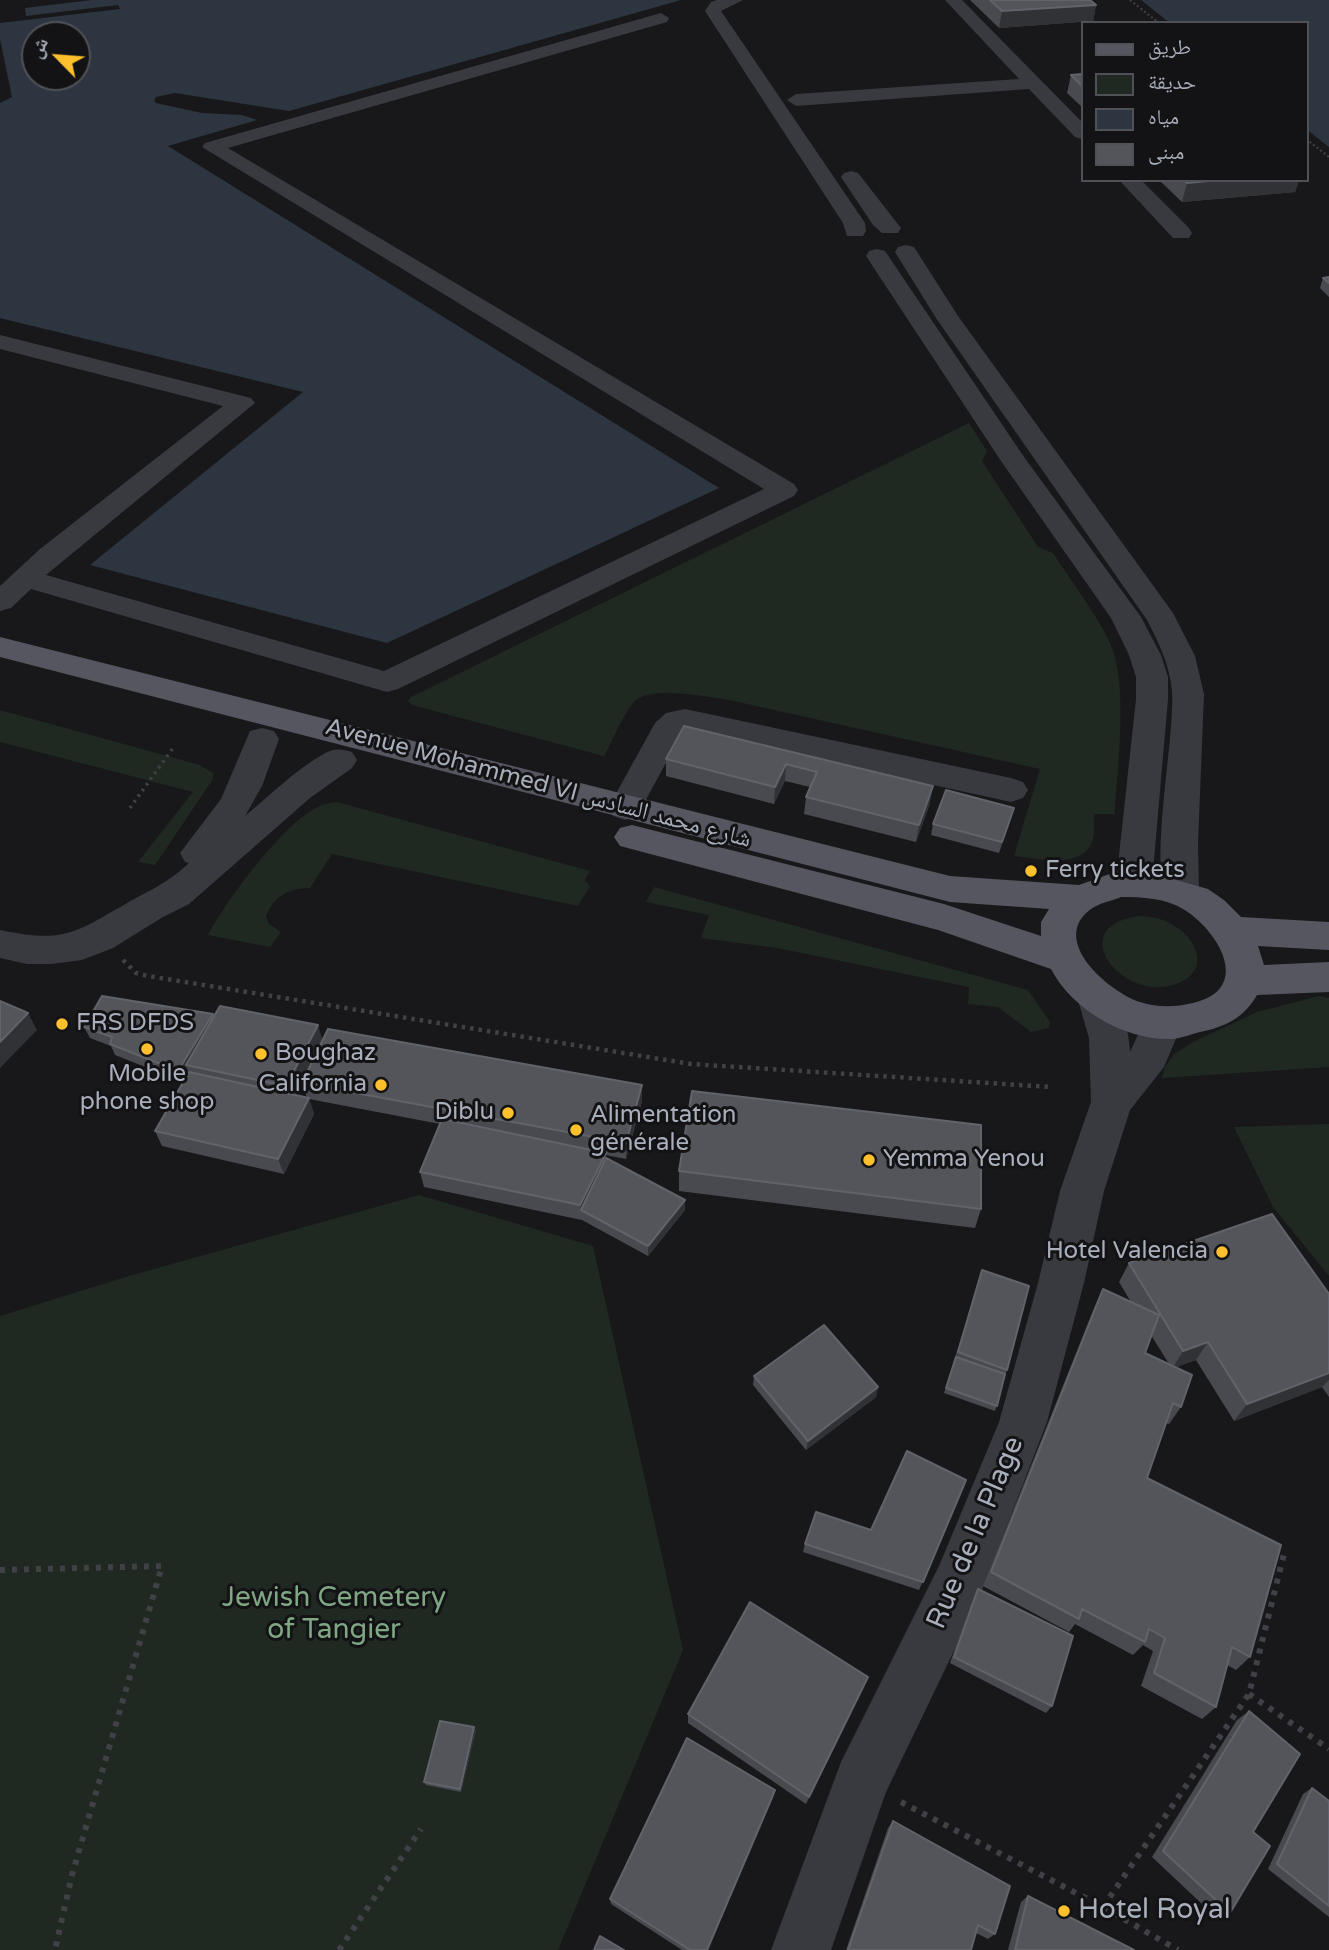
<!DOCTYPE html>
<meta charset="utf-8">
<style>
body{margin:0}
#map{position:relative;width:1329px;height:1950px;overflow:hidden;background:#18181a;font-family:"Varela Round","Noto Naskh Arabic",sans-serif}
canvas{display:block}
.legend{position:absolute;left:1081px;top:21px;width:228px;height:161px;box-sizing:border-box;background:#131315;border:2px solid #4f5157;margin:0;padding:9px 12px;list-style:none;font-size:21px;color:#a9aebb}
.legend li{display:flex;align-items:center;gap:14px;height:35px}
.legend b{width:35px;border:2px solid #4f5157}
.north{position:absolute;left:21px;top:21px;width:70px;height:70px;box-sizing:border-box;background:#131315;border:2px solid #4f5157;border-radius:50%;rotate:295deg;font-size:19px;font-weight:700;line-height:28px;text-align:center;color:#a9aebb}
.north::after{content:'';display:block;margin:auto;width:24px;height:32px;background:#fec02d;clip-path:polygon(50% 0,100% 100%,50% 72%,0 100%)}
</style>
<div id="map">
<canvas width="1329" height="1950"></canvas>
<ul class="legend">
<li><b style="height:9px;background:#55565f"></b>طريق</li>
<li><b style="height:19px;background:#1f2921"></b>حديقة</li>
<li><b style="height:19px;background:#2d3640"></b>مياه</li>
<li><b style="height:19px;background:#54555b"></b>مبنى</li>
</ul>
<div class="north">ش</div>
</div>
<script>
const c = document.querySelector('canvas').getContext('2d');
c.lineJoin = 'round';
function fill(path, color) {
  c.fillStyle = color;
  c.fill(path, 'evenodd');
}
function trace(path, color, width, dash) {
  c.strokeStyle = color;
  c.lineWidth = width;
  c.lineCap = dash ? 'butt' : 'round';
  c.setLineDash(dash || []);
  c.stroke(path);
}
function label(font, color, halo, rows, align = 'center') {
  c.font = font + ' "Varela Round","Noto Naskh Arabic",sans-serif';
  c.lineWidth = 6;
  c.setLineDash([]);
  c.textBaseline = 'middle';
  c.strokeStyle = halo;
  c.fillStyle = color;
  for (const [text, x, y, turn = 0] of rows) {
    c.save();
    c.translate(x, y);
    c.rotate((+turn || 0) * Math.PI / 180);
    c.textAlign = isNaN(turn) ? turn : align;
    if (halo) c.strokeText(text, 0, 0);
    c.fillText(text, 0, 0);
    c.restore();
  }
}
const green = new Path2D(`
 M969,423L987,451L982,461L1038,547L1053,553C1071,581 1093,609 1108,639C1130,680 1117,767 1115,814H1094C1094,823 1095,834 1092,842C1081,870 1036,858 1014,856L1040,769L725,699C705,697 648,685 634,702C621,717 614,739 604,756L412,705L408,701L411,697Z
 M0,710L200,765L213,773V779L155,865L138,862L193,792L0,742Z
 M337,802L590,871L585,880L590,886L578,906L332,854L310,888C289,888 273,896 266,917L269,924L281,932L270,947L208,935C226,901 281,826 316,808C322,804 330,803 337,802Z
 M654,887L1028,990L1050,1022L1049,1028L1031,1032L998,1007L968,1004L969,987L777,948L701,938L709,915L646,902Z
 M1140,916C1151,917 1161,918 1171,924C1200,939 1211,974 1173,985C1120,1001 1063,925 1140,916Z
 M1319,996L1329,998V1067L1162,1078L1165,1067L1174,1054L1195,1041L1257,1012Z
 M1329,1124V1276L1273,1207L1234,1127Z
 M419,1195L593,1246L683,1650L558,1950H0V1316L129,1276Z`);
const water = new Path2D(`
 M92,0H681L289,111L175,93L156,97L154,101L156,103L202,113L242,115L257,120L168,146L719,488L387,643L90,565L303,392L0,318V103L12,97L0,39V23L120,9L118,5L26,16L25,8ZM77,35V77H35V35Z
 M1141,0H1329V147L1306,129V23H1170Z`);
const pathFar3 = new Path2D(`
 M1130,0L1159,23
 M1306,139L1329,157`);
const pathFar2 = new Path2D(`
 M130,808L173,748`);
const pathFar1 = new Path2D(`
 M123,960L136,973L148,976L691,1064L1051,1087`);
const path = new Path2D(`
 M0,1570L162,1566L72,1875L55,1950
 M1249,1694L1329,1749
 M901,1802L1103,1907L1178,1950
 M1103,1907L1249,1694L1284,1554
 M339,1950L421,1829`);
const minor = new Path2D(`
 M717,0H743L721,11L865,223L866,231L863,236H847L843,223L705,11L711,2Z
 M945,0H962L1082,122V139L1075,137L1029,89L796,106L787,100L796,94L1019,79Z
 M661,13L669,18L667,22L228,148L794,484L798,490L794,496L398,689L387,692L31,589L11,608L0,611V586L40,549L223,406L0,349V335L251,398L255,403L46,575L384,671L764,489L202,147L205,143Z
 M851,171L858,173L901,228L898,233H882L873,225L841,177L844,173Z
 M1119,180H1141L1189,228L1192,233L1189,238H1173Z
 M906,245L914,247L958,316L1173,613L1195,656L1204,694L1198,843L1199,893L1194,902L1181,906L1168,902C1148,867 1175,740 1172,692C1170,666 1159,643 1147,620L936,318L895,252L898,247Z
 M877,249L885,251L1024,457L1141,617L1161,655L1168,677V699L1152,883L1147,892L1134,896L1121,892L1116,883L1136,699V677L1129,655L1111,618L1001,461L866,256L869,251Z
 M685,709L1011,778L1023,782L1028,790L1023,798L1011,802L687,731L680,737L637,816L625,820L613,816L608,808L655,723L666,713Z
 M262,728L274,731L279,739L262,786L245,816C268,797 304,762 330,751C338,748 344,750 352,752L357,760L352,768L310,798L189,904L163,917L113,948L82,960L51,964H27L0,958V930C69,945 78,930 136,898C159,886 169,881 189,863L185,862L180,853L221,799L250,731Z
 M1098,985L1112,989C1122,1008 1129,1030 1130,1052L1149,1011L1163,1006L1177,1011L1183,1022L1164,1067L1130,1110L1104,1191L1084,1283L1047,1422L977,1603L886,1792L831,1950H771L841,1762L939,1566L999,1422L1038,1283L1060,1191L1091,1102L1089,1038L1078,1000L1084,989Z`);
const major = new Path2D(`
 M0,637L950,876L1079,885L1118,871L1148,872L1208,889L1224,900L1241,917L1329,922V950L1258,946L1264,965L1329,962V992L1257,995C1244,1018 1225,1027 1200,1032C1192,1034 1182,1038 1173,1039C1126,1041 1072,1010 1051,969L938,930L620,846L614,837L620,828L632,825L944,904L1041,936V922L1049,909L950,902L0,657ZM1121,897C1142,897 1165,898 1183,909C1218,930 1254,989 1193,1003C1176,1007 1158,1008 1140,1002C1109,992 1048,940 1091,909C1099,903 1112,901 1121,897Z`);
const wall = new Path2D(`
 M970,0H1090L1096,5L1093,21L999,28Z
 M1082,74V107L1067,93L1071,75Z
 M1159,180H1299L1295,192L1182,202Z
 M1329,277V297L1320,288L1323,278Z
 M684,726L930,803L916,842L804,814L806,797L810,787L785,781L774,804L666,776V759Z
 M1011,819L999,853L931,835L933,824Z
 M213,1014L214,1017L323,1041L642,1101L626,1159L606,1155V1158L685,1200V1210L648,1256L582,1220L424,1187L420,1172L440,1124L309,1099L314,1114L284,1174L162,1146L155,1131L189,1072L183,1082L115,1055L111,1046L90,1038L84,1027ZM317,1053L302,1083L307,1098L295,1095Z
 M679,1171L981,1209L975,1228L679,1191Z
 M1129,1263L1329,1294V1397L1322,1387L1234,1421L1196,1360L1175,1367L1181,1407L1169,1424L1166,1423L1147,1478L1250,1657L1236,1670L1227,1665L1216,1707L1202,1719L1141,1686L1153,1651L1143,1645L1133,1655L1075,1624L1069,1632L983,1586L1094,1308L1103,1289L1131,1302L1119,1282ZM1151,1335L1169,1364L1145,1353Z
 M982,1270L1007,1370L995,1411L944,1393Z
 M754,1376L878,1387L876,1397L806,1450L753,1385Z
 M966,1480L919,1590L803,1552L805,1544L871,1530Z
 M978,1589L1052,1706L1046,1713L950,1663L974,1596Z
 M868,1677L806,1804L688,1723V1714Z
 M1249,1711L1253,1832L1230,1913L1218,1919L1152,1857L1237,1720Z
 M476,1730L461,1792L426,1785L424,1782Z
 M1312,1788L1329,1801V1917L1268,1869L1303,1794Z
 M773,1798L708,1950H682L611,1904L610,1899Z
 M893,1821L995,1934L988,1939L976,1933L971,1950H846L888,1828Z
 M1028,1896L1134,1950H1008L1021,1902Z`);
const shadedWall = new Path2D(`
 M1096,5L1093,21L999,28L1002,11Z
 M1219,180H1299L1295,192L1182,202L1187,183Z
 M786,764L785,781L774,804L775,787Z
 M933,786L930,803L916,842L919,825Z
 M1014,808L1011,819L999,853L1002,842Z
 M28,1013L37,1030L0,1068V1042Z
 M213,1014L217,1025L186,1065L189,1072L183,1082L178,1071Z
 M318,1025L323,1042L292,1102L286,1086Z
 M642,1085V1101L626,1159V1143Z
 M309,1098L314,1114L284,1174L278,1159Z
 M606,1153L607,1169L581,1210L580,1205Z
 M685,1200V1210L648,1256V1246Z
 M1208,1342L1196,1360L1172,1369L1183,1351Z
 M1329,1373V1380L1322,1387L1234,1421L1247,1404Z
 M878,1387L876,1397L806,1450L808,1441Z
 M868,1677L864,1687L806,1804L809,1797Z
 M474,1727L476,1730L461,1792L460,1789Z
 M775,1790L773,1798L708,1950H707Z`);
const building = new Path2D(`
 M990,0H1090L1096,5L1002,11Z
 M1082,74V86L1071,75Z
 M1184,180H1219L1187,183Z
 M1329,277V283L1323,278Z
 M684,726L933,786L919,825L806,797L817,772L786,764L775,787L666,759Z
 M946,790L1014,808L1002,842L933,824Z
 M102,996L213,1014L178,1071L110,1044L112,1037L84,1027Z
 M0,1001L28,1013L0,1042Z
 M220,1006L318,1025L286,1086L186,1065Z
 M328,1029L642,1085L626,1143L302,1083Z
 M189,1072L309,1098L278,1159L155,1131Z
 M692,1091L981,1125V1209L679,1171Z
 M442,1119L606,1153L580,1205L420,1172Z
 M606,1158L685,1200L648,1246L581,1210Z
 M1272,1214L1329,1294V1373L1247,1404L1208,1342L1183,1351L1129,1263Z
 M982,1270L1029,1286L1007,1370L958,1352Z
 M1103,1289L1159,1315L1145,1353L1192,1375L1181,1407L1173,1403L1147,1478L1281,1545L1250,1657L1232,1647L1216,1707L1154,1673L1165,1638L1149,1629L1145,1642L1082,1609L1079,1619L991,1572Z
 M824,1325L878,1387L808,1441L754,1376Z
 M956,1357L1005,1374L997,1406L946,1388Z
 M907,1451L966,1480L923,1582L805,1544L816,1512L871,1530Z
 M978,1589L1073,1636L1052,1706L954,1657Z
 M750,1602L868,1677L809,1797L688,1714Z
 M1249,1711L1300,1754L1253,1832L1270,1846L1230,1913L1163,1851Z
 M440,1721L474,1727L460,1789L424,1782Z
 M687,1738L775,1790L707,1950H690L610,1899Z
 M1312,1788L1329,1801V1906L1277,1864Z
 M893,1821L1010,1886L995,1934L978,1925L971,1950H848Z
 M1028,1896L1134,1950H1015Z
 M600,1936L624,1950H594Z`);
const markers = [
 [1031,871,7,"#fec02d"],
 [62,1024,7,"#fec02d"],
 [147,1049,7,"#fec02d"],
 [261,1054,7,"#fec02d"],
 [381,1085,7,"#fec02d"],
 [508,1113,7,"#fec02d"],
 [576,1130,7,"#fec02d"],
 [869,1160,7,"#fec02d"],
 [1222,1252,7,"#fec02d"],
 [1064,1911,7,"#fec02d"]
];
const streetNames = [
 ["Avenue Mohammed VI شارع محمد السادس",538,784,15]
];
const poiNames = [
 ["Ferry tickets",1045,871],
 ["FRS DFDS",76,1024],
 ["Boughaz",275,1054],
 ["Mobile",147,1075,"center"],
 ["phone shop",147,1103,"center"],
 ["California",367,1085,"right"],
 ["Diblu",494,1113,"right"],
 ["Alimentation",590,1116],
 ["générale",590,1144],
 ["Yemma Yenou",883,1160],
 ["Hotel Valencia",1208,1252,"right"]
];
const nearStreetnames = [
 ["Rue de la Plage",976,1533,-67]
];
const nearParknames = [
 ["Jewish Cemetery",334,1599],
 ["of Tangier",334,1631]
];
const nearPoinames = [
 ["Hotel Royal",1078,1911]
];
fill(green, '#1f2921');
fill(water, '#2d3640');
trace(pathFar3, '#3f4147', 2, [2, 2.5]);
trace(pathFar2, '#3f4147', 3.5, [2.5, 4.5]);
trace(pathFar1, '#3f4147', 4.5, [3.5, 5]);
trace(path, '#3f4147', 6, [5, 7]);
fill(minor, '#393a40');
fill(major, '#55565f');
fill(wall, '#494a4f');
fill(shadedWall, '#313235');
fill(building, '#54555b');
trace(building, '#61636a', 2);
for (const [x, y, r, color] of markers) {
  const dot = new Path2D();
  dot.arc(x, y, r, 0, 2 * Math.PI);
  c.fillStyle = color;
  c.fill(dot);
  trace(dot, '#131315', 2.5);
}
label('24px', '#a9aebb', '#131315', streetNames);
label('24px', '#a9aebb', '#131315', poiNames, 'left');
label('28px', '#a9aebb', '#131315', nearStreetnames);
label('28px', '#7fa784', '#131315', nearParknames);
label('28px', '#a9aebb', '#131315', nearPoinames, 'left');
</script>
